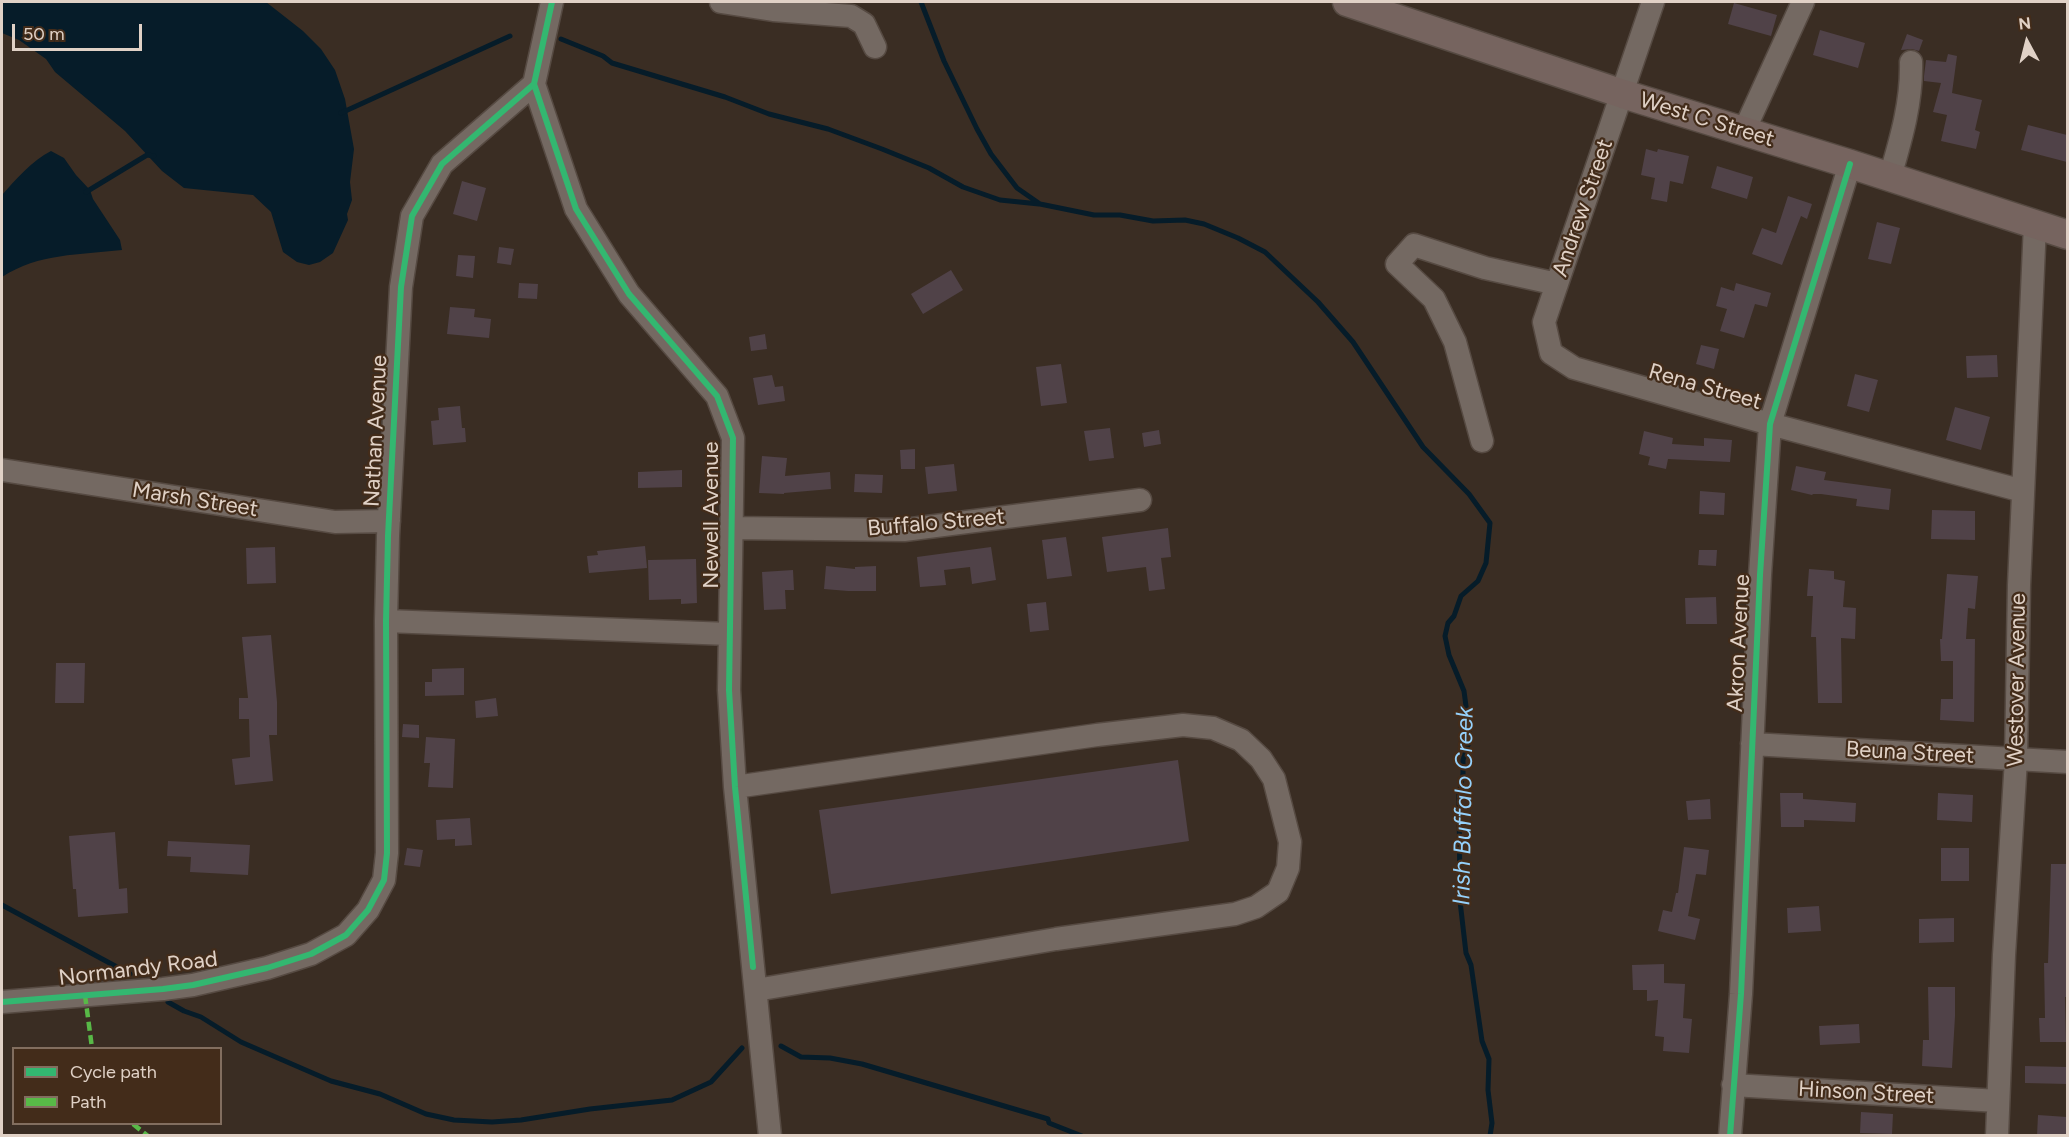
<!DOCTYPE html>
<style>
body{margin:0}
#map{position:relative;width:2069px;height:1137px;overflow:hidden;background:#3a2d23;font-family:Figtree,sans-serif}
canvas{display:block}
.frame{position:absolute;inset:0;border:3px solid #e0d1c6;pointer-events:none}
.legend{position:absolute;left:12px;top:1047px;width:210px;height:78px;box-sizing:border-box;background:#432c1a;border:2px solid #826e5f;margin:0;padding:8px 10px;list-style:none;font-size:18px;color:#e0d1c6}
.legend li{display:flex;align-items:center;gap:12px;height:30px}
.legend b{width:30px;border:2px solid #826e5f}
.north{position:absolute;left:1997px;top:12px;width:60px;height:60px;-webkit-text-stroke:4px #432c1a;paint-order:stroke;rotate:353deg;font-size:16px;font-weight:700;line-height:24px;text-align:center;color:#e0d1c6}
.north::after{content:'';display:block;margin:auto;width:21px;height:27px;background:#e0d1c6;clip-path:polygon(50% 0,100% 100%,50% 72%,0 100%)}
.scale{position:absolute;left:12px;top:24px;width:130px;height:27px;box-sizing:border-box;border:3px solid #e0d1c6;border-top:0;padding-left:8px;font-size:18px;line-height:21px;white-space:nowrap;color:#e0d1c6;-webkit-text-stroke:4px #432c1a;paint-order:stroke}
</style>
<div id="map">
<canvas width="2069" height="1137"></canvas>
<div class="frame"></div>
<ul class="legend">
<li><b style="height:8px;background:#33b770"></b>Cycle path</li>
<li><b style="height:8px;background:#58b947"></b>Path</li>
</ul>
<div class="north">N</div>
<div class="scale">50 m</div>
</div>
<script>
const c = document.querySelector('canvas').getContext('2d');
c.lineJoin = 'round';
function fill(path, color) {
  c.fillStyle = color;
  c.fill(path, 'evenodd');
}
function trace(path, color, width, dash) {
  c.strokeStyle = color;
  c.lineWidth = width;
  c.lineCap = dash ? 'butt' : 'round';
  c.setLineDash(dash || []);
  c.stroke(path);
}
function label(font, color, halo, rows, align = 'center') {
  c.font = font + ' Figtree,sans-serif';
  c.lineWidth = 4.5;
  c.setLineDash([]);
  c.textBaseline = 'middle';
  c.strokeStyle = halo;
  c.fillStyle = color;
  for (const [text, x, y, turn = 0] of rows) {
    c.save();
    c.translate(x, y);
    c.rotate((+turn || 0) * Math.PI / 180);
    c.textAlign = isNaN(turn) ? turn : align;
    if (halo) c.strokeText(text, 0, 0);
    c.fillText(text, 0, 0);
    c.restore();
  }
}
const water = new Path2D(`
 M2,2H266L303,31L321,49L335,70L345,99L354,149L350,182L352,200L347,214L348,220L333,253L320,262L309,265L297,262L283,252L271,212L253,195L184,188L162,171L125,131L55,72L46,59L19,40L2,33Z
 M51,151L64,158L76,175L90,190L93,199L120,240L122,250C79,255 39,253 2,277V195C16,179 32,161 51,151Z`);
const stream = new Path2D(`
 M921,2L944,61L977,129L991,154L1017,188L1040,204L1094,215H1120L1153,221L1185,220L1204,224L1238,238L1265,252L1318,302L1353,342L1423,447L1469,494L1490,523L1486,563L1478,581L1461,596L1454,616L1448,623L1445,636L1449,655L1464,691L1469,729V742L1463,760V774L1459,794L1460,901L1466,953L1471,965L1482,1041L1489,1059L1488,1090L1492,1123L1490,1136
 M561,39L603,56L612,63L725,97L769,114L828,129L882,149L929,168L963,187L1000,200L1039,204
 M341,113L510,36
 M86,192L147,155L154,156
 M2,905L130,974
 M168,1002L184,1011L201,1017L241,1042L331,1081L380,1094L426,1114L454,1120L492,1122L521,1120L590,1109L672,1100L711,1082L742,1048
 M781,1046L801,1057L830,1058L862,1064L1038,1116L1048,1119L1049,1123L1082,1136`);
const building = new Path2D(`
 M1734,3L1777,15L1771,36L1728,24Z
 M1820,30L1865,43L1858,68L1813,55Z
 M1907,34L1923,40L1919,51L1912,49L1901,50Z
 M1948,54L1957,56L1952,93L1982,100L1975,130L1980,132L1976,149L1941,141L1947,115L1933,112L1941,83L1924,81V76L1926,60L1946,62Z
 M2028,125L2067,135V162L2021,150Z
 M1646,149L1657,152L1658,149L1689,156L1683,184L1670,181L1667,202L1651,199L1655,178L1641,175Z
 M1717,166L1753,177L1747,199L1711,188Z
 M462,181L486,188L477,221L453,214Z
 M1788,196L1812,204L1807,219L1801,216L1782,265L1752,254L1762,228L1776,233Z
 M1877,222L1900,228L1891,264L1868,259Z
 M499,247L514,249L511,265L497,263Z
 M458,255L475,256L473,278L456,276Z
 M951,270L963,290L923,314L911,294Z
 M519,283L538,284L537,299L518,298Z
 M1736,283L1771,293L1767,307L1755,304L1744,338L1720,331L1727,309L1716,306L1721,287L1734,291Z
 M450,307L475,309L474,317L491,319L489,338L447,334Z
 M765,334L767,349L751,351L749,337Z
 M1701,345L1719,349L1714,369L1696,364Z
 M1997,355L1998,377L1967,378L1966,356Z
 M1061,364L1067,403L1041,406L1036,367Z
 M1855,374L1878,380L1869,412L1847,406Z
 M772,375L775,387L783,386L785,401L758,405L753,378Z
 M460,406L462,428H465L466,442L433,445L431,421L439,420L438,408Z
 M1955,407L1990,417L1981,450L1946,440Z
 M1110,428L1114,458L1089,461L1084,431Z
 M1159,430L1161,444L1144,447L1142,433Z
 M1644,431L1673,438L1672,444L1704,446V438L1732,440L1730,462L1668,459L1666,469L1648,465L1650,457L1639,454Z
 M915,449V469H901L900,450Z
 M762,456L787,458L785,476L830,472L831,489L784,493V494L759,493Z
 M954,464L957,491L928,494L925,467Z
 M1796,466L1826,472L1824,480L1891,489L1889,510L1856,506L1857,499L1821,494H1813L1812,495L1791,490Z
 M682,470V487L638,488V472Z
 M855,474L883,475L882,493L854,492Z
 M1700,491L1725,493L1724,515L1699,514Z
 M1932,510L1975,511V540L1931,539Z
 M1168,528L1171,557L1161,558L1165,589L1149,591L1146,567L1107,572L1102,537Z
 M1066,537L1072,576L1047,579L1042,540Z
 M645,546L647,568L589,573L587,556L598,555L597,551Z
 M275,547L276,583L247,584L246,548Z
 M991,547L996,580L972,584L970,567L944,570L946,585L920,587L917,557Z
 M1699,550H1717L1716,566L1698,565Z
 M696,559L697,603L681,604V599L649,600L648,560Z
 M826,566L855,569V567L876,566V591H848L824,589Z
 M1809,569L1834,571V579L1845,581L1843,607L1856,608L1855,639L1841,638L1842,703H1818L1816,637H1811L1813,596H1807Z
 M793,570L794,590H785L786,609L764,610L762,572Z
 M1947,574L1978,576L1975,609L1968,608L1966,639H1975L1974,722L1940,720L1941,699H1953V661H1941L1940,639H1942Z
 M1716,597L1717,624H1686L1685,598Z
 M1046,602L1049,630L1030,632L1027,604Z
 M271,635L277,702V735H269L273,781L235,785L232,759L250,757L249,719H239V698H248L242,637Z
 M56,663H85L84,703H55Z
 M464,668V695L425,696V682H432V669Z
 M496,698L498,716L476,718L475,701Z
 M403,724L419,725V738L402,737Z
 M426,737L455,739L453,788L428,787L430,763H424Z
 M1178,760L1189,841L831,894L819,810Z
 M1780,793H1803V799L1856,803L1855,822L1804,820V827H1781Z
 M1938,793L1973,795L1972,822L1937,820Z
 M1710,799L1711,819L1688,820L1686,801Z
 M470,818L472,845L455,846V839L437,840L436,820Z
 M115,832L119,889L127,888L128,913L78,917L76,889H73L69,836Z
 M168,841L250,845L248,875L190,872L191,857L167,856Z
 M1684,847L1709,850L1706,875L1696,874L1688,916L1700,919L1695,940L1658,931L1663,910L1672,912L1676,893H1678Z
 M407,848L423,850L420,867L404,865Z
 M1941,848H1969V881H1941Z
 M2051,864H2067V997H2065L2066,1042H2040L2039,1018H2045L2044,963H2048Z
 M1819,906L1821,931L1788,933L1787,908Z
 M1954,918V942L1919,943V919Z
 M1664,964V983L1685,984L1683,1018L1692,1019L1689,1053L1663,1051L1664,1037L1655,1036L1658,1000L1647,1001V990H1633L1632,965Z
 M1928,987H1955V1016L1952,1068L1922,1066L1923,1040H1929Z
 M1859,1024L1860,1043L1820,1045L1819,1026Z
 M2025,1066L2067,1067V1084L2025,1083Z
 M1861,1112L1893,1114L1892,1134L1860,1133Z
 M2038,1115L2067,1117L2066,1136H2037Z`);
const minor = new Path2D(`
 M721,2L773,10L851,16L864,24L875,47
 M1653,2L1544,322L1551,353L1574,368L1770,424L2023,491
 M534,84L576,209L629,294L717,396L733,438L729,690L735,787L770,1136
 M1744,131L1803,2
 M1890,177C1901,139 1912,102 1911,62
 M1482,441L1455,342L1434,299L1397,264L1414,245L1485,268L1557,284
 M2,470L335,522L389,521
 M731,528L904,530L1140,500
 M386,621L729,634
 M1752,744L2068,762
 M735,787L1097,735L1183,725L1213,728L1241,740L1261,759L1274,779L1290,842L1288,868L1278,892L1256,907L1235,914L1056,939L756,990
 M2,1002L163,989L193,985L267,968L311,954L346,935L368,910L384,880L387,853L386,621L388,536L401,287L412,216L442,164L534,84L552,2
 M1733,1085L1998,1101
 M1730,1136L1741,994L1760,575L1770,424L1850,164
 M1997,1136L2004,955L2016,759L2019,585L2035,224`);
const major = new Path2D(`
 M1347,2L1623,94L1850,164L2068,235`);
const quiet = new Path2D(`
 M85,995L92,1048
 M133,1124L148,1136`);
const cycleway = new Path2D(`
 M534,84L576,209L629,294L717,396L733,438L729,690L735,787L753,967
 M2,1002L163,989L193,985L267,968L311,954L346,935L368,910L384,880L387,853L386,621L388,536L401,287L412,216L442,164L534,84L552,2
 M1730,1136L1741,994L1760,575L1770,424L1850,164`);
const streetNames = [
 ["West C Street",1707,120,17],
 ["Andrew Street",1583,208,-71],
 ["Rena Street",1705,387,16],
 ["Nathan Avenue",376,431,-87],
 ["Marsh Street",195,500,9],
 ["Newell Avenue",712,515,-90],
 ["Buffalo Street",936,523,-5],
 ["Akron Avenue",1739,643,-87],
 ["Westover Avenue",2017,680,-89],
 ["Beuna Street",1910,753,3],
 ["Normandy Road",138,969,-7],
 ["Hinson Street",1866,1093,3]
];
const waterNames = [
 ["Irish Buffalo Creek",1464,806,-89]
];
fill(water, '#061c29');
trace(stream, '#061c29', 5);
fill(building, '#504248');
trace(minor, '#564a42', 25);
trace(major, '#564a42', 31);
trace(minor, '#746962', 22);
trace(major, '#76645f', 28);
trace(quiet, '#58b947', 4.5, [9, 4.5]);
trace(cycleway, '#33b770', 6);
label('22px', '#e0d1c6', '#432c1a', streetNames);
label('italic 24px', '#95d1fb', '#432c1a', waterNames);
</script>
